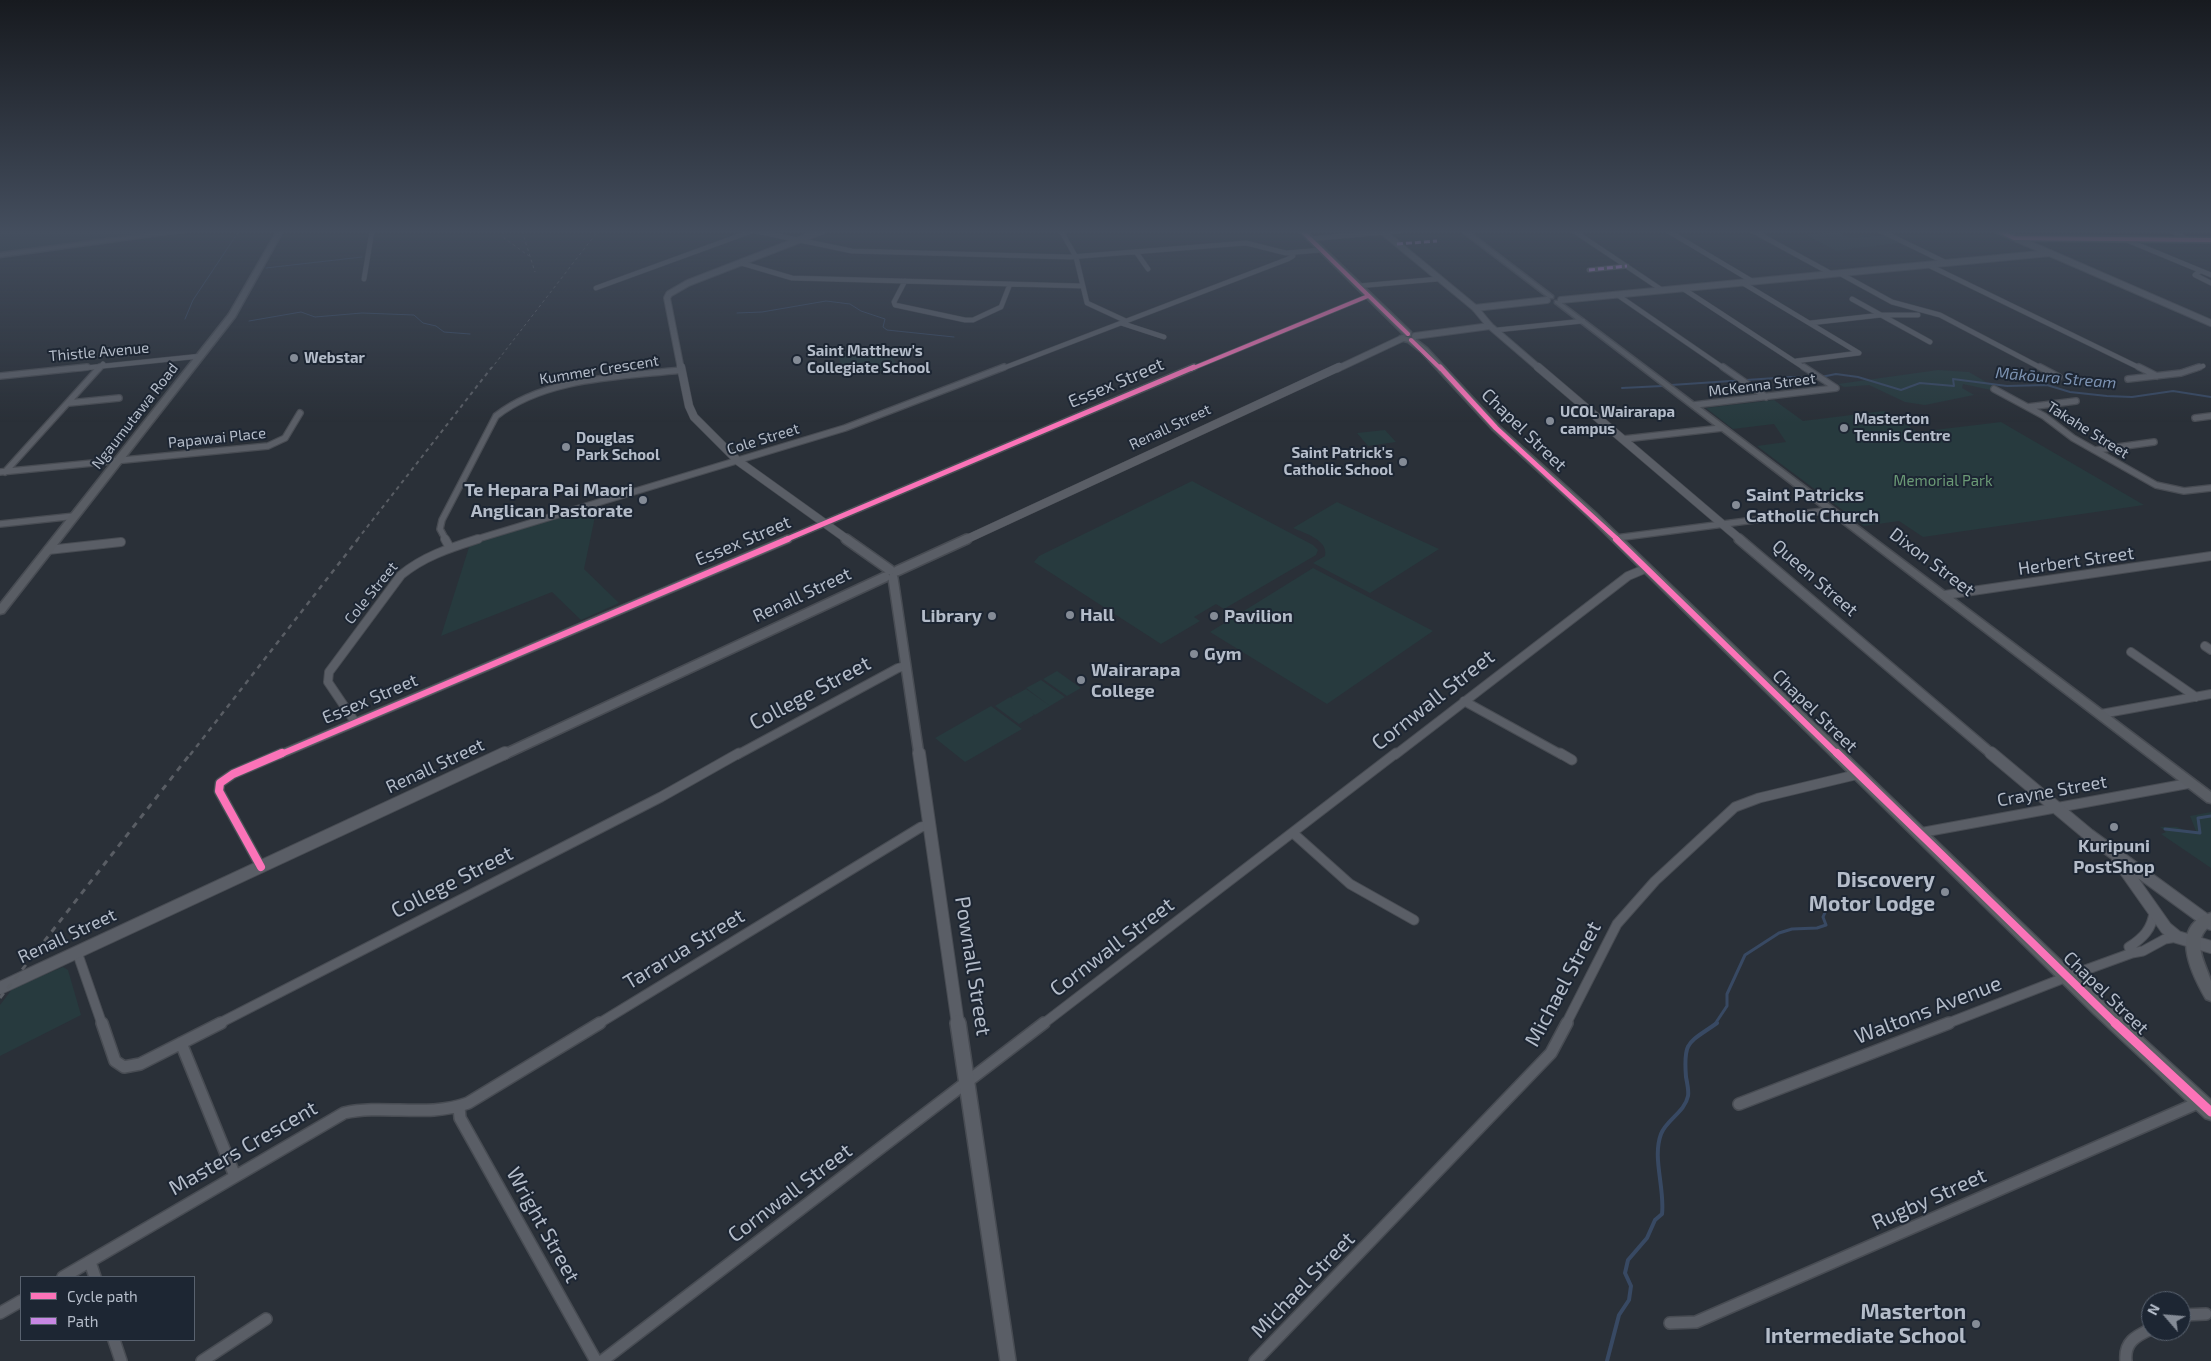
<!DOCTYPE html>
<meta charset="utf-8">
<style>
body{margin:0}
#map{position:relative;width:2211px;height:1361px;overflow:hidden;background:#2a3038;font-family:"Exo 2",sans-serif}
canvas{display:block}
.legend{position:absolute;left:20px;top:1276px;width:175px;height:65px;box-sizing:border-box;background:#1d2633;border:1px solid #59626f;margin:0;padding:6px 9px;list-style:none;font-size:15px;color:#b4bcc9}
.legend li{display:flex;align-items:center;gap:10px;height:25px}
.legend b{width:25px;border:1px solid #59626f}
.north{position:absolute;left:2141px;top:1291px;width:50px;height:50px;box-sizing:border-box;background:#1d2633;border:1px solid #59626f;border-radius:50%;rotate:297deg;font-size:14px;font-weight:700;line-height:20px;text-align:center;color:#b4bcc9}
.north::after{content:'';display:block;margin:auto;width:18px;height:22px;background:#848b96;clip-path:polygon(50% 0,100% 100%,50% 72%,0 100%)}
</style>
<div id="map">
<canvas width="2211" height="1361"></canvas>
<ul class="legend">
<li><b style="height:6px;background:#fb73b8"></b>Cycle path</li>
<li><b style="height:6px;background:#c787e3"></b>Path</li>
</ul>
<div class="north">N</div>
</div>
<script>
const c = document.querySelector('canvas').getContext('2d');
c.lineJoin = 'round';
function fill(path, color) {
  c.fillStyle = color;
  c.fill(path, 'evenodd');
}
function trace(path, color, width, dash) {
  c.strokeStyle = color;
  c.lineWidth = width;
  c.lineCap = dash ? 'butt' : 'round';
  c.setLineDash(dash || []);
  c.stroke(path);
}
function label(font, color, halo, rows, align = 'center') {
  c.font = font + ' "Exo 2",sans-serif';
  c.lineWidth = 4;
  c.setLineDash([]);
  c.textBaseline = 'middle';
  c.strokeStyle = halo;
  c.fillStyle = color;
  for (const [text, x, y, turn = 0] of rows) {
    c.save();
    c.translate(x, y);
    c.rotate((+turn || 0) * Math.PI / 180);
    c.textAlign = isNaN(turn) ? turn : align;
    if (halo) c.strokeText(text, 0, 0);
    c.fillText(text, 0, 0);
    c.restore();
  }
}
const green = new Path2D(`
 M0,231H170L0,253Z
 M1838,232L1850,238L1884,235L1900,243L1836,251L1806,235Z
 M887,347L899,369L871,373L865,362L842,366L837,354Z
 M1938,370L1969,372L1998,389L1991,390L1963,384L1962,388L1974,395L1925,405L1905,402L1869,385L1844,387L1838,384Z
 M1774,400L1803,421L1884,411L1918,432L2001,422L2144,505L1923,537L1899,521L1864,526L1757,446L1786,442L1774,424L1733,429L1706,408Z
 M1385,430L1396,442L1368,446L1357,433Z
 M1192,481L1313,545L1318,550L1316,555L1224,609L1216,604L1194,617L1200,621L1161,644L1034,562L1039,556Z
 M1337,502L1439,549L1370,593L1313,563L1325,556C1329,540 1304,533 1293,528Z
 M597,507L584,569L619,603L581,620L552,592L441,636L470,544Z
 M1313,568L1433,631L1327,704L1210,632Z
 M1057,671L1081,688L1067,696L1043,679Z
 M1041,680L1065,697L1050,706L1026,688Z
 M1026,689L1050,706L1035,715L1032,713L1034,715L1019,724L995,706L1010,697L1013,699L1011,697Z
 M991,706L1022,729L965,762L935,738Z
 M2211,812V868L2161,834L2166,832L2160,827H2177L2191,833L2196,831L2190,816Z
 M63,967L68,970L81,1015L0,1056V1005L13,988Z`);
const streamFar3 = new Path2D(`
 M266,268L362,257
 M737,313L762,312L826,301L850,304L861,311L885,319L883,327L887,330L954,337
 M185,319L193,300L239,231
 M249,321L301,312L315,317L362,313L414,315L423,323L436,326L444,332L470,334`);
const streamFar2 = new Path2D(`
 M1671,385L1791,377L1816,378L1836,374L1858,377L1901,390L1920,383L1954,386L1953,379L2007,386L2047,385L2070,392L2107,396L2132,397L2173,391L2211,397
 M1622,388L1662,386`);
const streamFar1 = new Path2D(`
 M2165,829L2200,833L2198,818L2211,816
 M1715,1024L1727,1006V994L1745,955L1779,933L1792,929L1817,928L1826,925L1823,917L1827,908L1867,907`);
const stream = new Path2D(`
 M1607,1361L1619,1315L1629,1300L1631,1286L1625,1273L1628,1260L1647,1238L1655,1220L1662,1214C1665,1188 1652,1158 1661,1134C1666,1120 1685,1112 1688,1096C1689,1091 1687,1082 1686,1077C1683,1040 1689,1043 1717,1023`);
const minorFar4 = new Path2D(`
 M755,231L852,251L1070,257L1246,243L1286,253L1321,250
 M1061,231L1076,257L1087,303L1126,321
 M1574,231L1662,290
 M1668,231L1752,281
 M1753,231L1832,274
 M1881,231L1947,263
 M2172,231L2186,239
 M1309,239L1399,231
 M2124,239L2211,275
 M1136,252L1148,269
 M741,263L792,278L1082,286
 M1928,265L2142,369
 M1589,270L1627,266
 M2200,271L2195,275L2211,283
 M1839,273L1892,302L1940,315L2043,369
 M364,279L372,231
 M905,281L894,302L895,305L965,320H973L1001,307L1010,284
 M1741,282L1859,353L1796,361
 M1358,286L1438,279
 M596,288L752,231
 M1682,288L1806,369
 M1616,294L1725,369
 M1852,299L1881,315H1918
 M1121,323L1164,337
 M1810,323L1881,315L1930,342
 M1497,330L1583,321
 M75,369L201,356
 M99,369L103,364
 M1001,369L1288,259L1293,256V253
 M1191,369L1368,296
 M2195,369L2203,366`);
const minorFar3 = new Path2D(`
 M1723,367L1766,397
 M2040,367L2059,377
 M2139,367L2157,376
 M0,376L87,367
 M2128,379L2181,373L2199,367
 M1994,389L2044,416L2073,438L2156,485L2184,491L2211,488
 M69,403L119,398
 M1694,405L1836,388L1804,367
 M2028,407L2076,401
 M2195,418L2211,416
 M1624,439L1722,428
 M2096,450L2154,442
 M0,472L268,446L285,438L300,413
 M5,472L100,367
 M0,524L75,516
 M1616,538L1831,510
 M446,540L440,529L442,520L496,416C546,377 620,377 681,370
 M474,540L845,428L1004,367
 M785,540L1194,367`);
const minorFar2 = new Path2D(`
 M445,539L450,548
 M48,550L121,542
 M1945,595L2211,556
 M2205,646L2211,650
 M2131,652L2196,697
 M1464,701L1562,755
 M2101,714L2211,694
 M355,722L328,682L329,672L401,575C424,556 450,548 478,539
 M279,755L788,539
 M737,755L898,668L906,666
 M1395,755L1628,576L1647,568`);
const minorFar1 = new Path2D(`
 M1560,753L1572,760
 M1293,833L1350,884L1414,920
 M1919,833L2191,783
 M261,867L219,791L220,783L233,774L282,753
 M77,952L102,1024
 M2132,953L2129,947C2143,938 2152,929 2154,912
 M218,1024L661,797L739,753
 M598,1024L921,827L930,825
 M1043,1024L1396,753
 M1566,1024L1617,924L1655,881L1735,807L1759,798L1859,774
 M1946,1024L2077,973L2132,953L2143,951L2165,939L2177,937`);
const minor = new Path2D(`
 M102,1023L115,1061L124,1067L140,1064L221,1023
 M181,1043L235,1176
 M1739,1104L1949,1023
 M459,1107L460,1118L596,1361
 M90,1262L95,1277
 M63,1277L344,1113C385,1104 428,1118 468,1103L600,1023
 M0,1313L21,1301
 M2181,1315L2206,1314
 M1670,1323L1696,1322L2200,1102
 M114,1340L121,1361
 M202,1361L266,1319
 M602,1361L1044,1023
 M1255,1361L1551,1053L1567,1023
 M2126,1361C2124,1342 2136,1336 2151,1329`);
const tertiaryFar4 = new Path2D(`
 M1382,231L1475,308L1490,326L1540,369
 M1999,231L2211,323
 M2018,238L2211,240
 M1561,300L2050,253
 M1475,308L1547,300
 M1415,336L1490,326
 M681,369L667,298L669,294L688,283L822,231
 M1337,369L1403,338`);
const tertiaryFar3 = new Path2D(`
 M681,367L689,406L694,417L738,461L848,540
 M1538,367L1741,540
 M965,540L1339,367`);
const tertiaryFar2 = new Path2D(`
 M846,539L890,570
 M1739,539L1993,755
 M897,571L967,539
 M893,578L919,755
 M503,755L885,577`);
const tertiaryFar1 = new Path2D(`
 M919,753L958,1024
 M1991,753L2089,835L2211,924
 M2118,860L2166,928L2177,937L2211,947
 M0,988L505,753`);
const tertiary = new Path2D(`
 M958,1023L1008,1361`);
const secondary = new Path2D(`
 M169,231H189L0,257V253Z
 M277,231H283L235,317L4,613L0,614V604L229,314Z
 M1461,231H1468L1553,296V298H1549Z
 M1555,301H1559L2211,792V803L2207,802L1555,303Z
 M2211,913V925C2190,940 2205,962 2211,981C2211,987 2211,995 2211,1001L2206,999C2191,973 2168,926 2211,913Z`);
const trunk = new Path2D(`
 M1299,231H1306L1411,332V336H1405Z
 M1400,336L1414,338L1427,348L1499,426L1596,513L2106,1004L2211,1100V1120L2205,1118L2094,1014L1588,517L1493,430L1421,352L1408,342L1400,340Z`);
const railFar3 = new Path2D(`
 M502,231L504,238L529,256
 M522,231L535,272
 M491,369L598,231`);
const railFar2 = new Path2D(`
 M357,540L492,367`);
const railFar1 = new Path2D(`
 M190,755L358,539`);
const rail = new Path2D(`
 M0,998L191,753`);
const quiet = new Path2D(`
 M1397,244L1437,241
 M1589,270L1627,266`);
const cyclewayFar4 = new Path2D(`
 M1302,231L1408,334
 M1999,231L2014,238L2211,240
 M1411,340L1441,369
 M1191,369L1368,296`);
const cyclewayFar3 = new Path2D(`
 M1440,367L1496,428L1618,540
 M785,540L1194,367`);
const cyclewayFar2 = new Path2D(`
 M1616,539L1838,755
 M279,755L788,539`);
const cyclewayFar1 = new Path2D(`
 M1837,753L2116,1024
 M261,867L219,791L220,783L233,774L282,753`);
const cycleway = new Path2D(`
 M2115,1023L2211,1112`);
const markers = [
 [294,358,5,"#848b96"],
 [797,360,5,"#848b96"],
 [1550,421,5,"#848b96"],
 [1844,428,5,"#848b96"],
 [566,447,5,"#848b96"],
 [1403,462,5,"#848b96"],
 [643,500,5,"#848b96"],
 [1736,505,5,"#848b96"],
 [1070,615,5,"#848b96"],
 [992,616,5,"#848b96"],
 [1214,616,5,"#848b96"],
 [1194,654,5,"#848b96"],
 [1081,680,5,"#848b96"],
 [2114,827,5,"#848b96"],
 [1945,892,5,"#848b96"],
 [1976,1324,5,"#848b96"]
];
const farPoinames = [
 ["Saint Matthew's",807,351],
 ["Collegiate School",807,368],
 ["Webstar",304,358],
 ["UCOL Wairarapa",1560,412],
 ["campus",1560,429],
 ["Masterton",1854,419],
 ["Tennis Centre",1854,436],
 ["Douglas",576,438],
 ["Park School",576,455],
 ["Saint Patrick's",1393,453,"right"],
 ["Catholic School",1393,470,"right"]
];
const farStreetnames = [
 ["Thistle Avenue",99,352,-5],
 ["Kummer Crescent",599,370,-9],
 ["McKenna Street",1762,385,-7],
 ["Ngaumutawa Road",135,416,-52],
 ["Renall Street",1170,427,-25],
 ["Takahe Street",2088,430,32],
 ["Papawai Place",217,438,-6],
 ["Cole Street",763,439,-17],
 ["Cole Street",371,593,-51]
];
const farParknames = [
 ["Memorial Park",1943,481]
];
const farWaternames = [
 ["Mākōura Stream",2056,378,5]
];
const streetNames = [
 ["Essex Street",1116,383,-23],
 ["Chapel Street",1524,430,44],
 ["Essex Street",743,541,-23],
 ["Herbert Street",2076,561,-8],
 ["Dixon Street",1932,562,37],
 ["Queen Street",1815,578,41],
 ["Renall Street",802,595,-25],
 ["Essex Street",370,699,-23],
 ["Chapel Street",1815,711,44],
 ["Renall Street",435,766,-25],
 ["Crayne Street",2052,791,-10],
 ["Renall Street",67,936,-25],
 ["Chapel Street",2106,993,44]
];
const poiNames = [
 ["Te Hepara Pai Maori",633,490,"right"],
 ["Anglican Pastorate",633,511,"right"],
 ["Saint Patricks",1746,495],
 ["Catholic Church",1746,516],
 ["Hall",1080,615],
 ["Library",982,616,"right"],
 ["Pavilion",1224,616],
 ["Gym",1204,654],
 ["Wairarapa",1091,670],
 ["College",1091,691],
 ["Kuripuni",2114,846,"center"],
 ["PostShop",2114,867,"center"]
];
const nearStreetnames = [
 ["College Street",810,693,-28],
 ["Cornwall Street",1433,700,-38],
 ["College Street",452,882,-27],
 ["Cornwall Street",1112,947,-37],
 ["Tararua Street",684,949,-31],
 ["Pownall Street",973,966,81],
 ["Michael Street",1563,984,-62],
 ["Waltons Avenue",1928,1010,-21],
 ["Masters Crescent",243,1148,-30],
 ["Cornwall Street",790,1193,-37],
 ["Rugby Street",1929,1199,-24],
 ["Wright Street",543,1225,61],
 ["Michael Street",1303,1285,-46]
];
const nearPoinames = [
 ["Discovery",1935,880],
 ["Motor Lodge",1935,904],
 ["Masterton",1966,1312],
 ["Intermediate School",1966,1336]
];
fill(green, '#273a3e');
trace(streamFar3, '#384963', 1);
trace(streamFar2, '#384963', 2);
trace(streamFar1, '#384963', 3);
trace(stream, '#384963', 4);
trace(minorFar4, '#484c53', 5.5);
trace(minorFar3, '#484c53', 8);
trace(minorFar2, '#484c53', 10);
trace(minorFar1, '#484c53', 11);
trace(minor, '#484c53', 14);
trace(tertiaryFar4, '#484c53', 8);
trace(tertiaryFar3, '#484c53', 9);
trace(tertiaryFar2, '#484c53', 12);
trace(tertiaryFar1, '#484c53', 14);
trace(tertiary, '#484c53', 18);
trace(secondary, '#484c53', 3);
trace(trunk, '#474c53', 3);
trace(minorFar4, '#5a5e66', 4.5);
trace(minorFar3, '#5a5e66', 5.5);
trace(minorFar2, '#5a5e66', 8);
trace(minorFar1, '#5a5e66', 9);
trace(minor, '#5a5e66', 11);
trace(tertiaryFar4, '#5a5e66', 6);
trace(tertiaryFar3, '#5a5e66', 8);
trace(tertiaryFar2, '#5a5e66', 9);
trace(tertiaryFar1, '#5a5e66', 12);
trace(tertiary, '#5a5e66', 15);
fill(secondary, '#595d64');
fill(trunk, '#5b5f64');
trace(railFar3, '#595d64', 1, [3, 3]);
trace(railFar2, '#595d64', 2, [4, 4]);
trace(railFar1, '#595d64', 2.5, [5, 5]);
trace(rail, '#595d64', 3, [6, 6]);
trace(quiet, '#c787e3', 3, [6, 3]);
trace(cyclewayFar4, '#fb73b8', 4);
trace(cyclewayFar3, '#fb73b8', 5);
trace(cyclewayFar2, '#fb73b8', 6);
trace(cyclewayFar1, '#fb73b8', 8);
trace(cycleway, '#fb73b8', 9);
const sky = c.createLinearGradient(0, 0, 0, 422);
sky.addColorStop(0, '#171a1f');
sky.addColorStop(0.55, '#444e5e');
sky.addColorStop(1, '#444e5e00');
c.fillStyle = sky;
c.fillRect(0, 0, 2211, 422);
for (const [x, y, r, color] of markers) {
  const dot = new Path2D();
  dot.arc(x, y, r, 0, 2 * Math.PI);
  c.fillStyle = color;
  c.fill(dot);
  trace(dot, '#1d2633', 2);
}
label('bold 15px', '#b4bcc9', '#1d2633', farPoinames, 'left');
label('15px', '#b4bcc9', '#1d2633', farStreetnames);
label('15px', '#6b9a76', '#1d2633', farParknames);
label('italic 16px', '#7c92b1', '#1d2633', farWaternames);
label('18px', '#b4bcc9', '#1d2633', streetNames);
label('bold 18px', '#b4bcc9', '#1d2633', poiNames, 'left');
label('21px', '#b4bcc9', '#1d2633', nearStreetnames);
label('bold 21px', '#b4bcc9', '#1d2633', nearPoinames, 'right');
</script>
